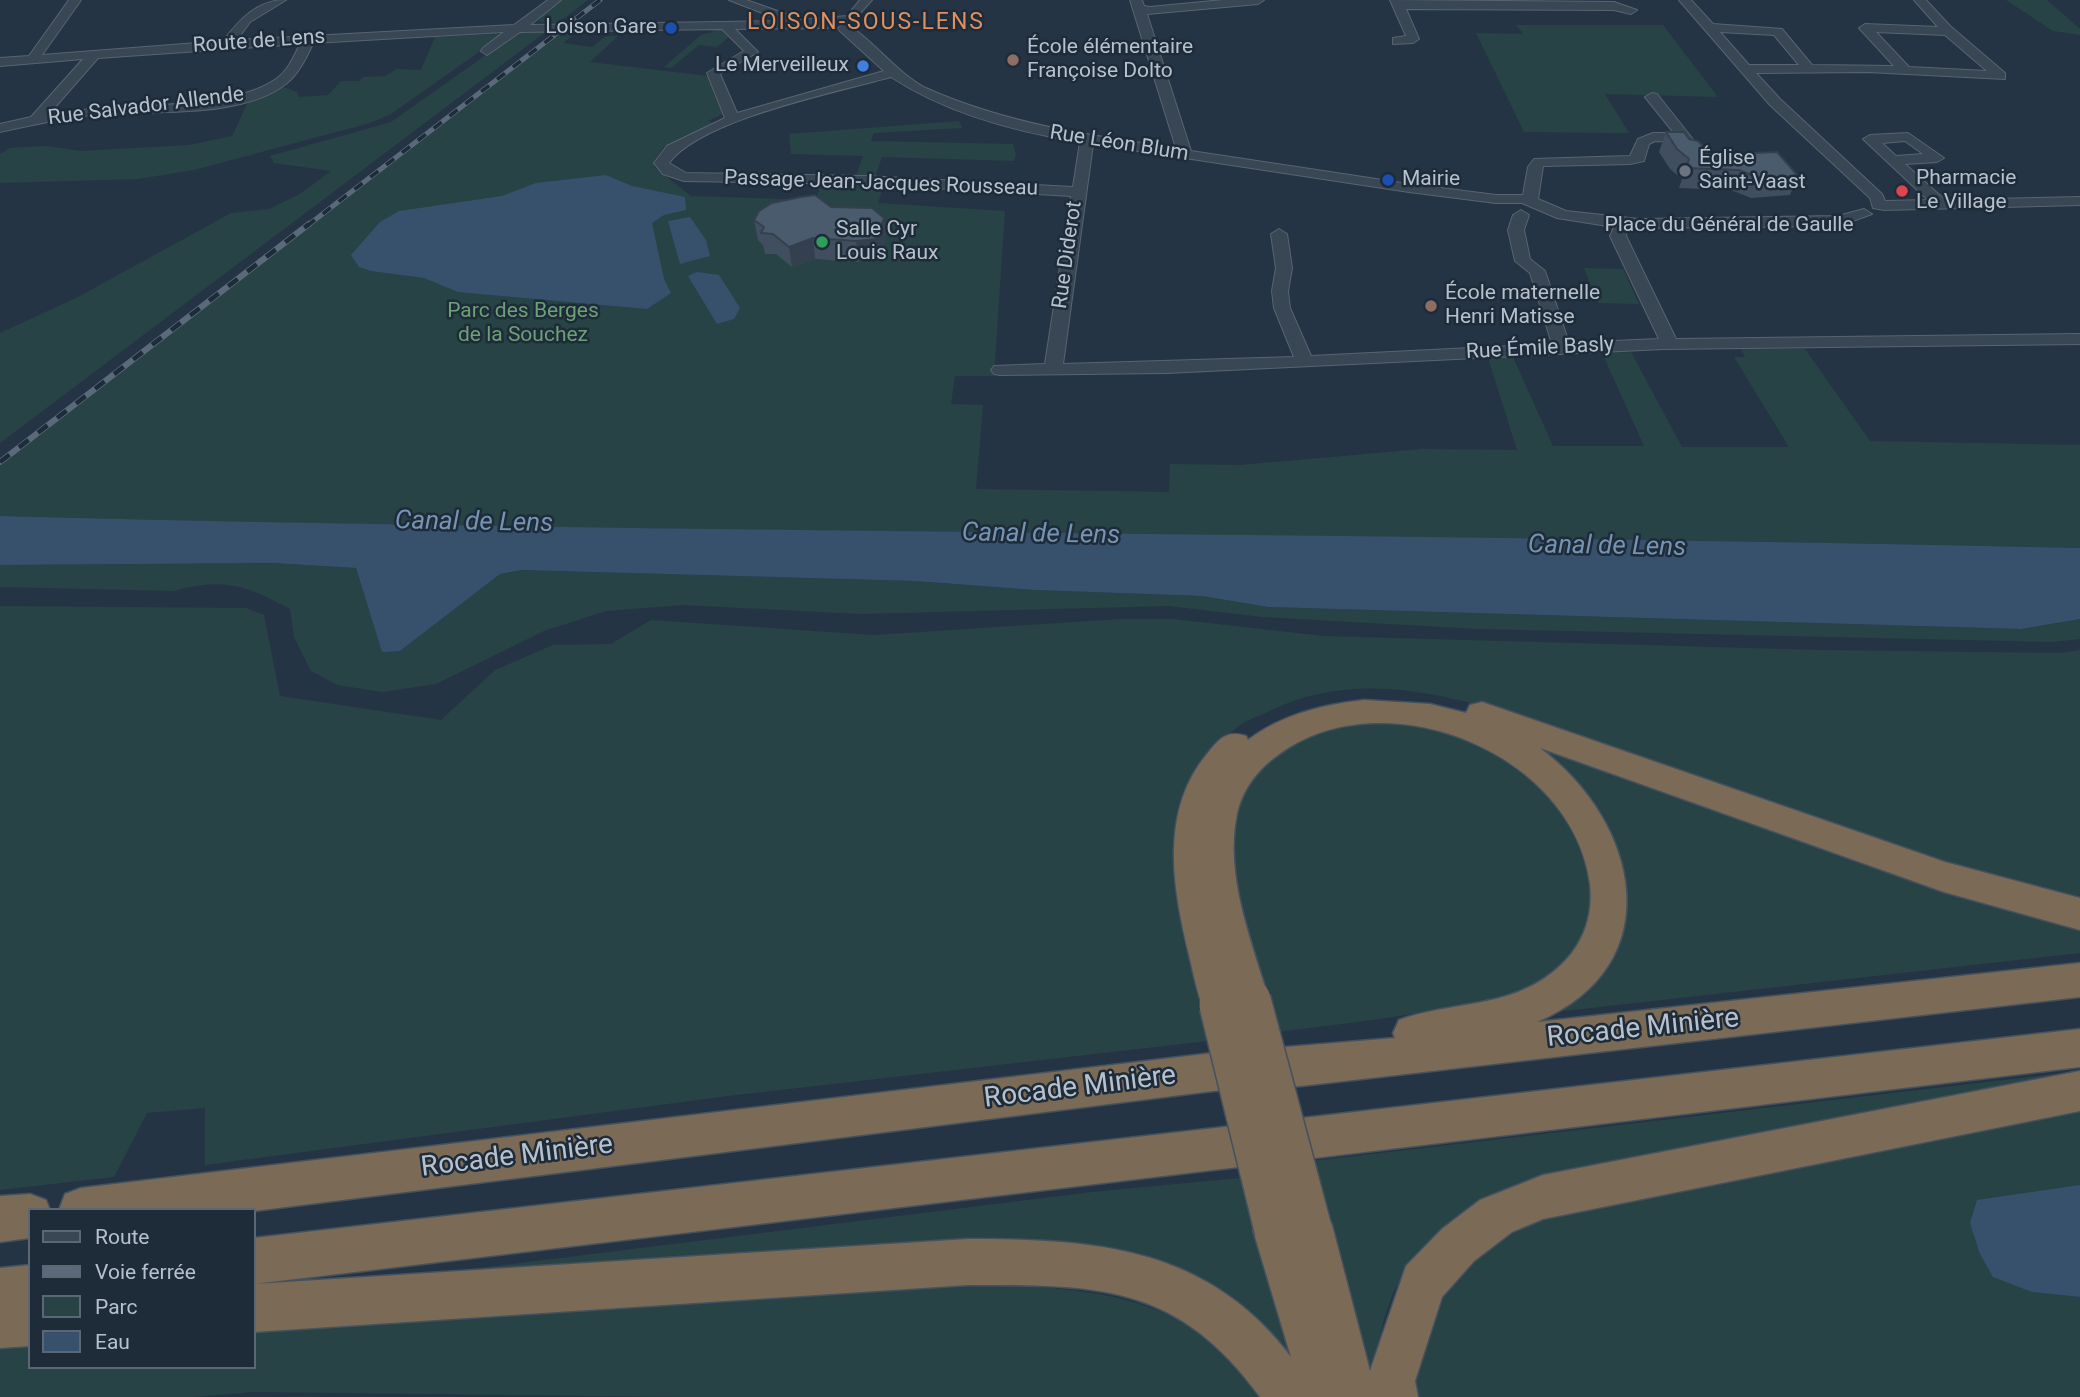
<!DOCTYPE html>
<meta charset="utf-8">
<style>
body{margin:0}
#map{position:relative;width:2080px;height:1397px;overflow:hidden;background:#253444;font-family:Roboto,sans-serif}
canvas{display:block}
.legend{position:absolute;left:28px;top:1208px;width:228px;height:161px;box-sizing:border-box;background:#1e2b39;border:2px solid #5b6774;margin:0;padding:9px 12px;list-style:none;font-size:21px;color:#b7c1cd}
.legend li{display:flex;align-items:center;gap:14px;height:35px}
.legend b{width:35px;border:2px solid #5b6774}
</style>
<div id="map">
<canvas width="2080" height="1397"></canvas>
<ul class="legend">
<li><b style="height:9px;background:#394654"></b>Route</li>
<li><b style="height:9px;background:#5b6a7b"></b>Voie ferrée</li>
<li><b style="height:19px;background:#274345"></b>Parc</li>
<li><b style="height:19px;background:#37516c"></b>Eau</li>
</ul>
</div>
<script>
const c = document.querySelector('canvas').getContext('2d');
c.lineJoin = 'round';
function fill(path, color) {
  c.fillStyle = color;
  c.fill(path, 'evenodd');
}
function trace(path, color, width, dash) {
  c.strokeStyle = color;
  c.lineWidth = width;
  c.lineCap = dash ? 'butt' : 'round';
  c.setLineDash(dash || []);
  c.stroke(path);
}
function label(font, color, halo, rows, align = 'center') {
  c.font = font + ' Roboto,sans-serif';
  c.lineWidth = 5;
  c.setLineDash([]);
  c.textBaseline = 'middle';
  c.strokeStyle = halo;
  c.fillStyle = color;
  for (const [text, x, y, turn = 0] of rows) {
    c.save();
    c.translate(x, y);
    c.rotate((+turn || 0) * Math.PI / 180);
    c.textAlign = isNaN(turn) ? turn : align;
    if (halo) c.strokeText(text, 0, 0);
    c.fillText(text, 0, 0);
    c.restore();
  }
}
const green = new Path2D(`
 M562,0H588L558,23L539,22L540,17Z
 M2006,0H2047L2080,29V35L2053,31Z
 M1516,25H1663L1718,97L1605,94L1629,133L1524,132L1476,33L1523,34Z
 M712,27H721L730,36L717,47L699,45L671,68L664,67L701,35L714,32L711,31Z
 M547,31L0,443V333L78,297L231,213L269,209L300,194L331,171L274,163L270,156L391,122L517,33Z
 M564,31H579L563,43L592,47L606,36H618L590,62L708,76L725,113L708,121L714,124L664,147L654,161V167L691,196L816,200L821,182L884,185L878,203L1005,211L994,376H955L951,404L983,405L976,489L1169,492L1170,464L1240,465L1422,449L1517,450L1488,358L1513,357L1553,446H1644L1602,353L1631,352L1682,447H1789L1734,357H1745L1741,349H1805L1870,441L2080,445V548C1387,532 693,535 0,516V466Z
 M499,34L503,35L391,114L370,123L194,170L138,179L0,183V154L10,148L47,146L81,151L189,145L232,136L250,98L281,86L297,92L299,97L328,95L341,81H359L363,77L385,76L397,69L421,70L435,37Z
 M959,121L962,128L874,133L871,141L1013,144L1016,154L1014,161L882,157L875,177L856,176L863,156L791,154L789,134Z
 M1584,268L1623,269L1639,304L1598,303Z
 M273,563L356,568L382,651H400L500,574L522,570L915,581L1035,590L1202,596L1268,607L2021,629L2080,619V639L2052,642L1479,629L1262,617L1169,606L860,614L683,605L606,611L544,631L436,684L382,692L337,685L311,671L294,637L290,609C247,586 223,577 175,591L0,587V565Z
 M0,606L246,608L264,615L280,696L441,720L495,670L553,645L611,644L651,620L874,635L1121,619H1173L1324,636L1820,650L2060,653L2080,650V898L1998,882L1533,720C1446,695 1358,669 1272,710C1262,715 1248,719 1239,726C1226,735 1216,750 1205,761L1217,1040L728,1096L205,1165V1108L147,1113L114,1177L0,1190Z
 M1359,723C1406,724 1457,727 1498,753C1579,804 1643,917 1538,983C1506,1003 1461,1007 1425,1012C1376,1020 1327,1026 1277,1032C1254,953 1194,819 1274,754C1298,735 1330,730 1359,723Z
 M1524,733L2080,920V953L1564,1011L1561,1005L1622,910Z
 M2080,1073L1544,1183L1410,1262L1393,1293L1384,1319L1370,1384L1312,1161L2055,1074Z
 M2080,1112V1185L2073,1187L2032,1292L2080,1297V1397H1414C1413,1385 1417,1372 1420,1360C1436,1282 1481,1248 1549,1214Z
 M1249,1177L1299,1376L1180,1276L399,1278L1092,1192Z
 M961,1285C1073,1286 1195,1288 1258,1397H680L253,1392L194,1397H0V1346L30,1343V1367H254V1326Z`);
const water = new Path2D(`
 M606,175L632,186L685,197L686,210L664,215L652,223L664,279L671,293L647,309L458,292L424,278L371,271L359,267L351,255L380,222L399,211L502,196L536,183Z
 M690,217L706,240L710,256L680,264L668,221Z
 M697,272L719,275L740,308L734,319L717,324L688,276Z
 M0,516C693,534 1387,532 2080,548V619L2021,629L1268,607L1202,596L1035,590L915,581L522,570L500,574L400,651L382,652L356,568L273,563L0,565Z
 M2080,1185V1297L2032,1292L1993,1277L1980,1254L1970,1223L1977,1200Z`);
const minor = new Path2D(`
 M69,0H81L42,55L223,41C240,19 257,0 286,0L250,22L237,40L514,25L548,0H561L530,25L783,21L729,0H746L789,15L788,21L847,16L860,0H872L850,24H836L827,28L735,29L758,52L720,74L737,113L884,71L840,31L838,28L844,24C867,32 898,76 928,89C1007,124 1092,136 1176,148L1130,0H1142L1144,6L1150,7L1223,0H1264L1258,4L1147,14L1191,151L1409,184L1496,195H1523L1528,167L1534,159L1630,156L1638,139L1653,133H1674L1645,97L1652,93L1657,94L1695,142V148H1685L1680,142L1655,141L1649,144L1644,161L1630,164L1543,166L1538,199L1566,211L1639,219L1838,216L1864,209L1872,214L1839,226L1627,228L1626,236L1676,339L2080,334V344L1663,349L1166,373L1000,375L994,374L991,370L994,366L1045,364L1071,196L865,184L684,181L663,174L654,163L667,146L725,118L707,73L744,51L722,29L520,32L487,55L481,51L483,48L504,32L313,43C307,57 299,73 287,83C243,119 153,110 100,114C66,117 33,125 0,132V124L31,117L83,59L0,66V58L29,56ZM300,44C294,56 288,71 276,79C228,113 111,102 49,114L98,58ZM891,77C946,113 1016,132 1080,142L1073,187L865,176L686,173L669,163C702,119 837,92 891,77ZM1093,144L1409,192L1496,203H1522L1557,218L1614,227L1610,236L1659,339L1569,343L1545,271L1530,259L1524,230L1529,215L1521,210L1513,215L1508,230L1515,261L1530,273L1552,344L1311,356L1290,308L1288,291L1292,268L1287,234L1279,229L1271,234L1276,268L1272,291L1274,308L1294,357L1063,364Z
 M1390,0L1614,2L1637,10L1631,14L1614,10L1406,9L1419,39L1413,43L1393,44V38L1406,36Z
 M1679,0H1691L1713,24L1782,29L1812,65L1894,66L1859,28L1865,24L1938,27L1914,0H1926L1950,26L2005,73V79L1868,72L1756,73L1780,99L1882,194L1885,201L1928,200L1863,139L1870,135L1908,133L1944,158L1937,162L1905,164L1945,200L2080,197V205L1884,210L1873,208L1870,198L1770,105ZM1720,32L1774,35L1799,65H1749ZM1876,32L1945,35L1987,71L1909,67ZM1905,141L1923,154L1896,156L1882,143Z`);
const highway = new Path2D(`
 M1364,700L1430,704L1466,713L1470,705L1482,702L1945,862L2080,898V930L1944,892L1540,748C1639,822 1672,965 1537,1022L2080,963V997L1301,1086L1213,1091L254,1211L59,1210L65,1194L81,1188L1213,1053L1395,1038L1393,1033L1399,1020C1450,1001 1507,1009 1553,972C1581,950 1594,919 1590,884C1573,752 1383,676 1278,755C1258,769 1242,790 1237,814C1224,876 1252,942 1269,1000L1263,1013L1249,1018L1237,1013L1235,1018L1221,1023L1207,1018C1198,998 1194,976 1189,955C1173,888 1159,812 1207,754C1219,739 1226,730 1246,736L1248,740C1283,714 1322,705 1364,700Z
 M2080,1029V1067L254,1284V1238Z
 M2080,1071V1111L1543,1219L1512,1232L1474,1261L1442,1297L1415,1381L1418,1397H1260C1177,1283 1098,1285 968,1285L254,1332V1284L968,1239C1096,1239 1208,1247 1291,1357L1253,1230L1260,1214L1276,1207L1291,1213L1293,1209L1309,1202L1325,1209L1332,1225L1370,1371L1406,1266L1442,1229L1480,1200L1543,1175Z
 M30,1194L46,1200L50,1210H30V1238L0,1242V1196Z
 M30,1265V1346L0,1348V1268Z`);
const railFar1 = new Path2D(`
 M307,226L600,0`);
const rail = new Path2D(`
 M0,462L309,224`);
const highwayBridge = new Path2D(`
 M1249,1000L1309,1225
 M1221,1005L1276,1230`);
const wall = new Path2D(`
 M1666,132L1689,139L1711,155L1798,176L1790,195L1751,198L1731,190L1679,188L1682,179L1670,169L1659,152Z
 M831,207L884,218L886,238L878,259L859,262L815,259L792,267L776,254H765L763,245L758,240L754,220Z`);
const shadedWall = new Path2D(`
 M884,218L886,238L878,259L859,262L856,241Z
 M813,238L815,259L792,267L789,247Z`);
const building = new Path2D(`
 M1666,132H1684L1689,139L1698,141L1711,155L1777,152L1798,176L1759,178L1739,170L1686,168L1689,159L1677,149Z
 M815,195L831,207L872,208L884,218L876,239L856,241L813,238L789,247L773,234L761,233L764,227L754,220L759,211L772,203L801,197Z`);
const markers = [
 [671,28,7,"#1a4fb4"],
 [1013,60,7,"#8d6e63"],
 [863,66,7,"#3f7fe0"],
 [1685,171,7,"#6b7280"],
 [1388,180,7,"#1a4fb4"],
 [1902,191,7,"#e0444e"],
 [822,242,7,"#2e9e5b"],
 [1431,306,7,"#8d6e63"]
];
const farPoinames = [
 ["Loison Gare",657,28,"right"],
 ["École élémentaire",1027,48],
 ["Françoise Dolto",1027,72],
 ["Le Merveilleux",849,66,"right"],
 ["Église",1699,159],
 ["Saint-Vaast",1699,183],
 ["Pharmacie",1916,179],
 ["Le Village",1916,203],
 ["Mairie",1402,180],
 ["Salle Cyr",836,230],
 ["Louis Raux",836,254],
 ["École maternelle",1445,294],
 ["Henri Matisse",1445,318]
];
const farStreetnames = [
 ["Route de Lens",259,42,-4],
 ["Rue Salvador Allende",146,107,-7],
 ["Rue Léon Blum",1119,144,9],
 ["Passage Jean-Jacques Rousseau",881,184,2],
 ["Place du Général de Gaulle",1729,226],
 ["Rue Diderot",1068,255,-82],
 ["Rue Émile Basly",1540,349,-3]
];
const farParknames = [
 ["Parc des Berges",523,312],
 ["de la Souchez",523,336]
];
const farQuarternames = [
 ["LOISON-SOUS-LENS",866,23]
];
const waterNames = [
 ["Canal de Lens",474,523,1],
 ["Canal de Lens",1041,535,1],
 ["Canal de Lens",1607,547,1]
];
const nearStreetnames = [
 ["Rocade Minière",1643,1029,-6],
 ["Rocade Minière",1080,1088,-7],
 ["Rocade Minière",517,1157,-7]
];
fill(green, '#274345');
fill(water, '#37516c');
trace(minor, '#586471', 2);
trace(highway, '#44515e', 3);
fill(minor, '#394654');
fill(highway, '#7a6a56');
trace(railFar1, '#5b6a7b', 5);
trace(rail, '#5b6a7b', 6);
trace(railFar1, '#1e2b39', 3.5, [10]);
trace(rail, '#1e2b39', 4.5, [12]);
trace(highwayBridge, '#44515e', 46, []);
trace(highwayBridge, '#7a6a56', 43);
fill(wall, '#404e5f');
fill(shadedWall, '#34404d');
fill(building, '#4b5b6e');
trace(building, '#34404d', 2);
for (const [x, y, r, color] of markers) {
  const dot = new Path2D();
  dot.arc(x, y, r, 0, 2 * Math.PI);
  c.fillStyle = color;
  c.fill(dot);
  trace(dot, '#1e2b39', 2.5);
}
label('21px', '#b7c1cd', '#1e2b39', farPoinames, 'left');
label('21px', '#b7c1cd', '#1e2b39', farStreetnames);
label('21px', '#6ca075', '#1e2b39', farParknames);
c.letterSpacing = '2px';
label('23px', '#de9061', '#1e2b39', farQuarternames);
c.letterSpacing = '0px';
label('italic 26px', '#7593b2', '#1e2b39', waterNames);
label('28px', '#b7c1cd', '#1e2b39', nearStreetnames);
</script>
